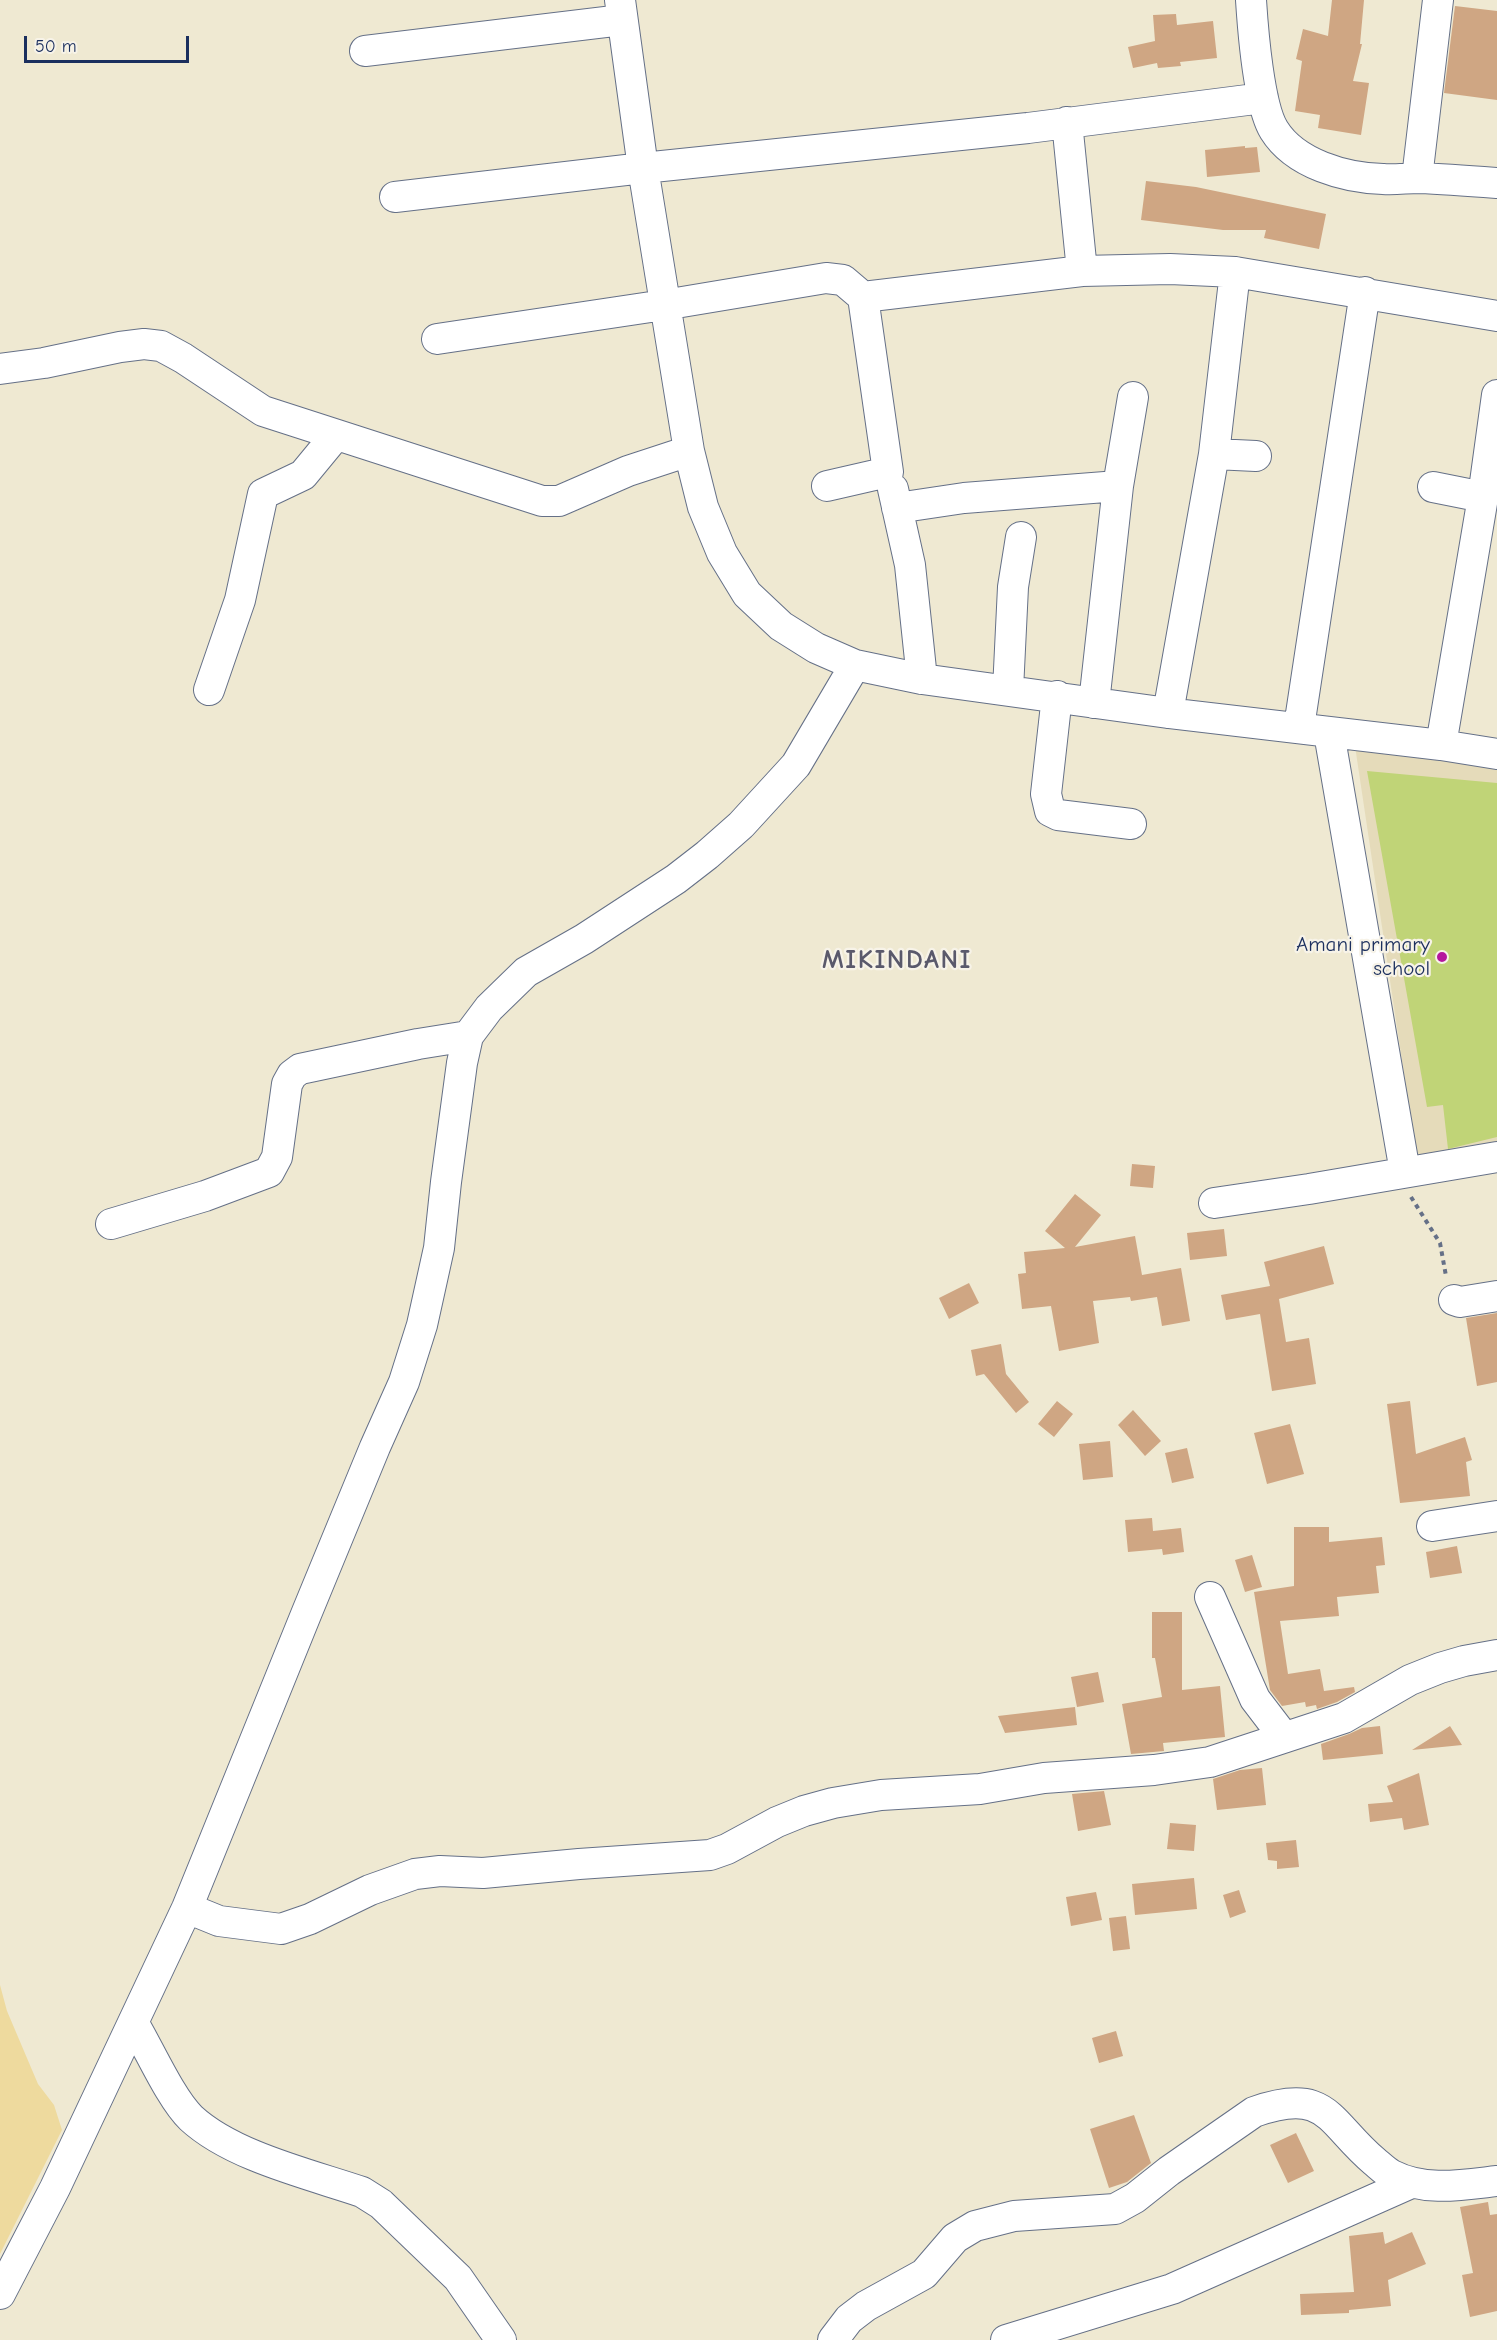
<!DOCTYPE html>
<style>
body{margin:0}
#map{position:relative;width:1497px;height:2340px;overflow:hidden;background:#efe9d2;font-family:"Comic Neue",sans-serif}
canvas{display:block}
.scale{position:absolute;left:24px;top:36px;width:165px;height:27px;box-sizing:border-box;border:3px solid #1b2f5e;border-top:0;padding-left:8px;font-size:18px;line-height:21px;white-space:nowrap;color:#1b2f5e;-webkit-text-stroke:4px #f7f3e8;paint-order:stroke}
</style>
<div id="map">
<canvas width="1497" height="2340"></canvas>
<div class="scale">50 m</div>
</div>
<script>
const c = document.querySelector('canvas').getContext('2d');
c.lineJoin = 'round';
function fill(path, color) {
  c.fillStyle = color;
  c.fill(path, 'evenodd');
}
function trace(path, color, width, dash) {
  c.strokeStyle = color;
  c.lineWidth = width;
  c.lineCap = dash ? 'butt' : 'round';
  c.setLineDash(dash || []);
  c.stroke(path);
}
function label(font, color, halo, rows, align = 'center') {
  c.font = font + ' "Comic Neue",sans-serif';
  c.lineWidth = 4.5;
  c.setLineDash([]);
  c.textBaseline = 'middle';
  c.strokeStyle = halo;
  c.fillStyle = color;
  for (const [text, x, y, turn = 0] of rows) {
    c.save();
    c.translate(x, y);
    c.rotate((+turn || 0) * Math.PI / 180);
    c.textAlign = isNaN(turn) ? turn : align;
    if (halo) c.strokeText(text, 0, 0);
    c.fillText(text, 0, 0);
    c.restore();
  }
}
const built = new Path2D(`
 M1355,746L1497,765V1149L1417,1161Z`);
const green = new Path2D(`
 M1367,771L1497,783V1137L1448,1149L1443,1105L1427,1107Z`);
const sand = new Path2D(`
 M0,1985L7,2011L38,2084L54,2105L62,2130L0,2254Z`);
const building = new Path2D(`
 M1332,0H1364L1360,44H1362L1353,81L1369,83L1361,135L1318,128L1320,115L1295,111L1302,61L1296,59L1303,29L1328,36Z
 M1455,6L1497,11V100L1444,93Z
 M1176,14L1177,25L1213,21L1217,58L1180,62L1181,66L1158,68L1157,63L1133,68L1128,47L1155,41L1153,15Z
 M1245,146V148L1257,147L1260,172L1207,177L1205,150Z
 M1146,181L1196,187L1326,214L1319,249L1264,238L1266,230H1223L1141,220Z
 M1132,1164L1155,1166L1153,1188L1130,1186Z
 M1075,1194L1101,1215L1075,1247L1135,1236L1142,1275L1181,1268L1190,1321L1162,1326L1157,1297L1131,1301L1130,1297L1093,1301L1099,1343L1059,1351L1051,1306L1022,1309L1018,1274L1026,1273L1024,1252L1065,1248L1045,1231Z
 M1224,1229L1227,1256L1190,1260L1187,1233Z
 M1324,1246L1334,1284L1279,1299L1286,1342L1309,1338L1316,1384L1272,1391L1260,1314L1226,1320L1221,1295L1270,1286L1264,1262Z
 M969,1283L979,1303L949,1319L939,1298Z
 M1497,1313V1382L1477,1386L1466,1318Z
 M1001,1344L1006,1374L1029,1402L1016,1413L984,1374L976,1376L971,1350Z
 M1057,1401L1073,1414L1054,1437L1038,1424Z
 M1410,1401L1416,1454L1465,1437L1472,1460L1466,1462L1470,1496L1400,1503L1387,1404Z
 M1133,1410L1161,1441L1145,1456L1118,1425Z
 M1290,1424L1304,1474L1267,1484L1254,1433Z
 M1110,1441L1113,1477L1083,1480L1079,1444Z
 M1187,1448L1194,1478L1172,1483L1165,1453Z
 M1152,1518L1153,1531L1181,1528L1184,1552L1163,1555L1162,1549L1128,1552L1125,1520Z
 M1294,1527H1329V1542L1382,1537L1385,1565L1376,1566L1379,1593L1337,1597L1339,1616L1280,1621L1288,1674L1320,1669L1324,1691L1354,1687L1355,1692L1337,1702L1317,1709L1316,1705L1306,1707L1305,1702L1282,1706L1270,1690L1254,1592L1294,1586Z
 M1457,1546L1462,1573L1430,1578L1426,1552Z
 M1252,1555L1262,1587L1245,1592L1235,1560Z
 M1152,1612H1182V1690L1220,1686L1225,1737L1163,1743L1164,1751L1131,1754L1122,1704L1162,1697L1155,1658H1152Z
 M1098,1672L1104,1702L1077,1707L1071,1677Z
 M1075,1707L1077,1725L1005,1733L998,1716Z
 M1380,1726L1383,1754L1323,1760L1321,1744L1349,1734L1362,1728Z
 M1450,1726L1462,1745L1412,1750Z
 M1262,1768L1266,1805L1217,1810L1213,1779L1240,1770Z
 M1419,1773L1429,1825L1404,1830L1402,1818L1370,1822L1368,1804L1393,1802L1387,1786Z
 M1104,1791L1111,1825L1078,1831L1072,1794Z
 M1170,1823L1196,1825L1194,1851L1167,1849Z
 M1296,1840L1299,1867L1277,1869V1861L1268,1860L1266,1843Z
 M1194,1878L1197,1909L1135,1915L1132,1884Z
 M1239,1890L1246,1912L1230,1918L1223,1895Z
 M1096,1892L1102,1920L1071,1926L1066,1897Z
 M1126,1916L1130,1949L1113,1951L1109,1918Z
 M1116,2031L1123,2056L1099,2063L1092,2038Z
 M1134,2115L1151,2163L1127,2182L1109,2188L1090,2129Z
 M1296,2133L1314,2171L1288,2183L1270,2145Z
 M1488,2202L1490,2215L1497,2214V2311L1470,2317L1462,2275L1473,2273L1460,2207Z
 M1383,2232L1385,2244L1412,2232L1426,2264L1388,2280L1391,2306L1349,2310V2313L1301,2315L1300,2294L1354,2292L1349,2236Z`);
const path = new Path2D(`
 M1411,1197L1440,1243L1446,1276`);
const minor = new Path2D(`
 M620,0L643,168L689,451L703,507L722,553L747,594L781,626L816,648L855,665L922,679L1168,713L1441,745L1497,754
 M1251,0C1253,31 1259,106 1274,130C1295,164 1345,178 1383,179C1395,180 1407,178 1419,178C1445,179 1471,181 1497,183
 M365,51L622,20
 M1067,122L1082,271
 M1417,178L1438,0
 M395,197L643,168L1028,128L1263,98
 M863,297L1082,271L1170,269L1235,272L1497,316
 M437,339L664,305L826,278L843,280L863,297L888,472L827,486
 M0,369L44,363L120,347L144,344L161,346L183,358L263,411L542,501H559L628,471L689,451
 M1214,454L1256,456
 M1433,487L1483,497
 M893,489L910,565L922,679
 M897,508L964,498L1118,486
 M209,690L240,600L263,494L303,475L336,435
 M1008,690L1013,587L1021,537
 M1057,696L1046,794L1050,811L1058,815L1131,824
 M1094,703L1118,486L1133,397
 M1168,713L1214,454L1235,272
 M1299,727L1365,292
 M1329,733L1405,1172
 M1441,745L1483,497L1497,395
 M1214,1203L1309,1189L1497,1157
 M111,1224L205,1196L269,1172L277,1157L287,1084L292,1075L300,1069L418,1044L468,1036
 M1454,1300L1460,1302L1497,1296
 M1432,1526L1497,1516
 M1210,1597L1255,1699L1284,1737
 M187,1908L219,1921L281,1929L310,1919L370,1890L415,1874L440,1871L483,1873L579,1864L710,1855L727,1849L777,1822L804,1811L833,1803L881,1795L980,1789L1044,1778L1154,1770L1210,1762L1344,1718L1410,1680L1440,1668L1464,1661L1497,1655
 M134,2024C149,2049 171,2099 191,2118C232,2156 309,2174 362,2192L381,2204L458,2278L501,2340
 M0,2294L55,2188L187,1908L307,1612L375,1447L404,1382L422,1325L439,1248L446,1182L462,1063L468,1036L489,1008L526,972L584,939L676,879L707,855L741,825L796,765L855,665
 M833,2340L849,2319L866,2306L924,2274L955,2238L975,2226L1014,2216L1115,2209L1135,2198L1169,2171L1254,2112C1328,2086 1328,2122 1374,2161C1380,2166 1386,2172 1392,2175C1425,2192 1462,2185 1497,2181
 M1006,2340L1172,2289L1411,2183`);
const markers = [
 [1442,957,6,"#b5179e"]
];
const poiNames = [
 ["Amani primary",1430,945],
 ["school",1430,969]
];
const districtNames = [
 ["MIKINDANI",897,960]
];
fill(built, '#e5dbba');
fill(green, '#c0d477');
fill(sand, '#eeda9e');
fill(building, '#cfa683');
trace(minor, '#657087', 32);
trace(path, '#657087', 4, [4.5, 4.5]);
trace(minor, '#fff', 30);
for (const [x, y, r, color] of markers) {
  const dot = new Path2D();
  dot.arc(x, y, r, 0, 2 * Math.PI);
  c.fillStyle = color;
  c.fill(dot);
  trace(dot, '#f7f3e8', 2);
}
label('21px', '#1b2f5e', '#f7f3e8', poiNames, 'right');
c.letterSpacing = '1.5px';
label('bold 27px', '#5a596b', '#f7f3e8', districtNames);
c.letterSpacing = '0px';
</script>
